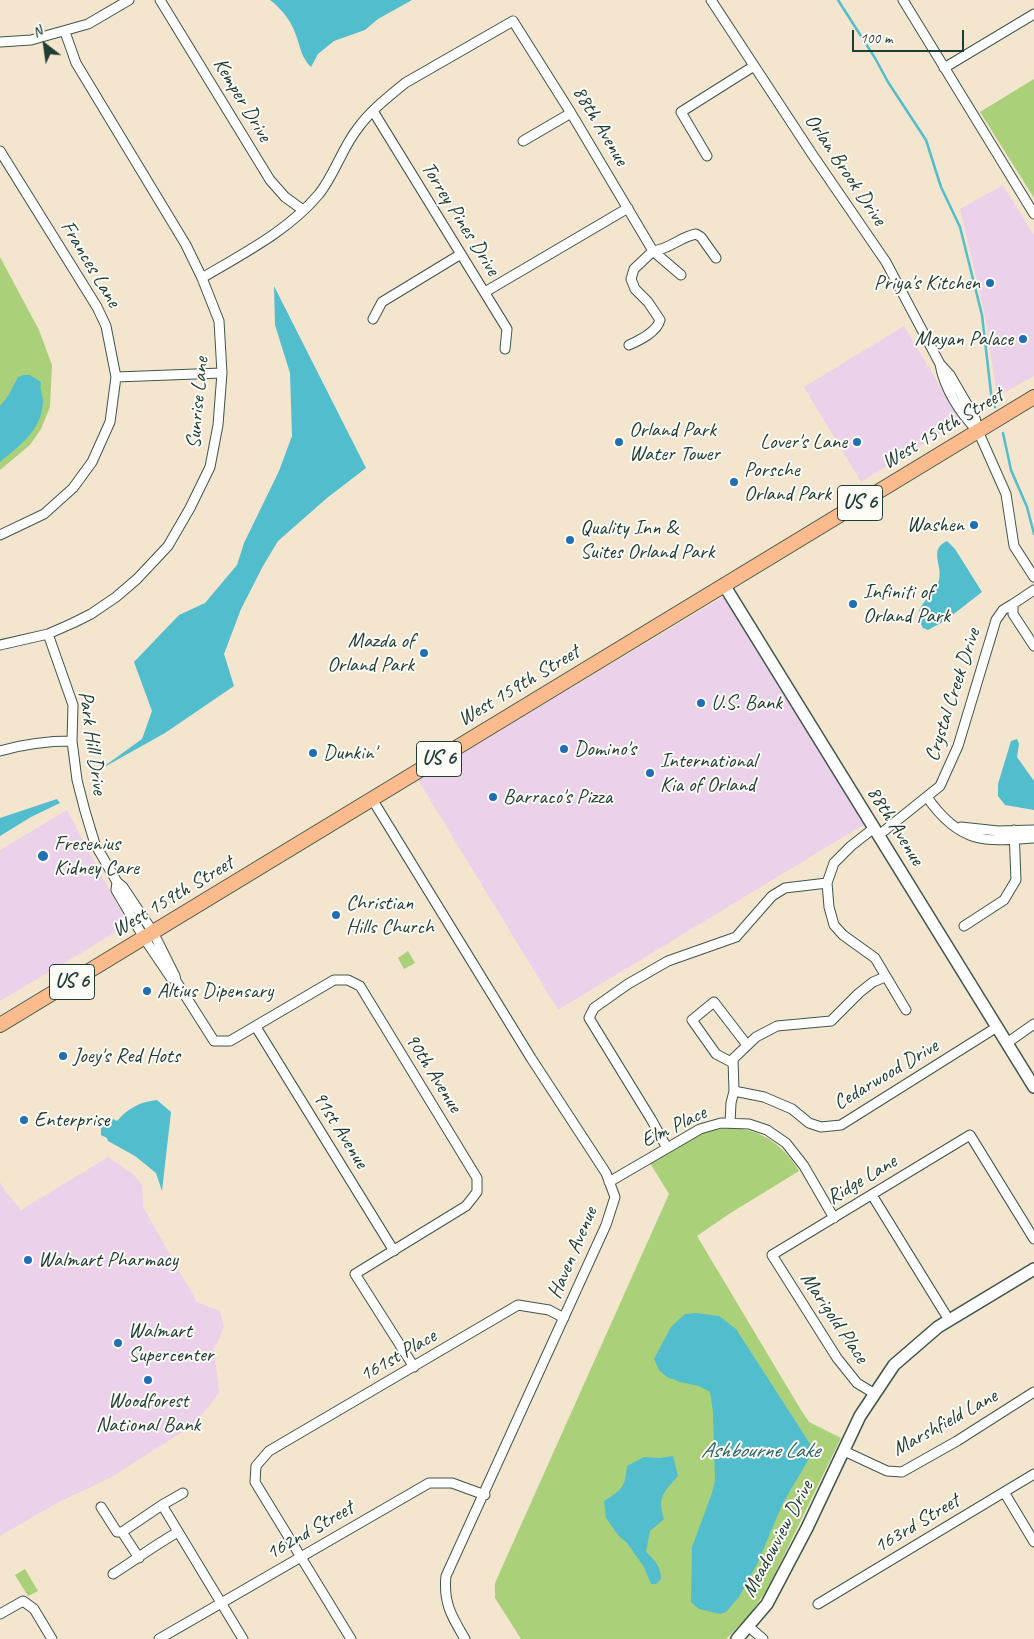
<!DOCTYPE html>
<style>
body{margin:0}
#map{position:relative;width:1034px;height:1639px;overflow:hidden;background:#f4e6ce;font-family:Caveat,sans-serif}
canvas{display:block}
.north{position:absolute;left:20px;top:20px;width:50px;height:50px;-webkit-text-stroke:4px #fdfcf7;paint-order:stroke;rotate:330deg;font-size:14px;font-weight:700;line-height:20px;text-align:center;color:#1f3d34}
.north::after{content:'';display:block;margin:auto;width:18px;height:22px;background:#1f3d34;clip-path:polygon(50% 0,100% 100%,50% 72%,0 100%)}
.scale{position:absolute;left:852px;top:30px;width:112px;height:22px;box-sizing:border-box;border:2px solid #1f3d34;border-top:0;padding-left:6px;font-size:15px;line-height:18px;white-space:nowrap;color:#1f3d34;-webkit-text-stroke:4px #fdfcf7;paint-order:stroke}
</style>
<div id="map">
<canvas width="1034" height="1639"></canvas>
<div class="north">N</div>
<div class="scale">100 m</div>
</div>
<script>
const c = document.querySelector('canvas').getContext('2d');
c.lineJoin = 'round';
function fill(path, color) {
  c.fillStyle = color;
  c.fill(path, 'evenodd');
}
function trace(path, color, width, dash) {
  c.strokeStyle = color;
  c.lineWidth = width;
  c.lineCap = dash ? 'butt' : 'round';
  c.setLineDash(dash || []);
  c.stroke(path);
}
function label(font, color, halo, rows, align = 'center') {
  c.font = font + ' Caveat,sans-serif';
  c.lineWidth = 4;
  c.setLineDash([]);
  c.textBaseline = 'middle';
  c.strokeStyle = halo;
  c.fillStyle = color;
  for (const [text, x, y, turn = 0] of rows) {
    c.save();
    c.translate(x, y);
    c.rotate((+turn || 0) * Math.PI / 180);
    c.textAlign = isNaN(turn) ? turn : align;
    if (halo) c.strokeText(text, 0, 0);
    c.fillText(text, 0, 0);
    c.restore();
  }
}
const built = new Path2D(`
 M1003,185L1034,235V376L997,397L985,316L960,209Z
 M904,326L961,421L861,482L804,387Z
 M728,594L868,822L558,1010L418,780Z
 M67,810L128,925L0,1001V850Z
 M108,1157L133,1174L142,1185L143,1207L197,1302L220,1311L224,1328L214,1349L219,1393L195,1424L110,1478L59,1502L0,1536V1182L5,1191L21,1210Z`);
const green = new Path2D(`
 M1034,79V198L980,112Z
 M0,257L39,330L52,365L50,407L41,429L30,445L0,470Z
 M408,951L415,963L404,969L398,958Z
 M733,1128C763,1130 784,1146 799,1171L729,1214L697,1236L801,1410L809,1422L841,1438L767,1590L748,1617L726,1639H521L495,1598V1583L669,1194L650,1163L703,1132L712,1130Z
 M25,1569L38,1591L28,1596L15,1575Z`);
const water = new Path2D(`
 M270,0H412L378,19L365,30L334,41L318,54L311,67C302,58 301,50 297,38C292,22 283,10 270,0Z
 M274,286L366,468L327,498L278,541L263,566L241,609L224,654L234,686L165,733L99,770L142,739L152,711L134,662L179,615L205,603L237,565L244,543L279,471L292,436L290,373L275,325Z
 M24,375H30L41,382C39,392 44,396 43,404C40,432 20,445 0,462V406L8,396L18,377Z
 M947,541L955,549L982,592L946,620L928,630L923,628C909,604 934,600 939,580C943,564 928,550 947,541Z
 M1017,739L1019,744L1017,757L1034,781V810L1005,805L998,796V784L1011,741Z
 M57,799L60,803L31,817L0,836V818Z
 M157,1100L171,1112L162,1191L156,1173L135,1156L108,1141L107,1138L101,1135V1128L113,1119L117,1121C128,1108 140,1102 157,1100Z
 M696,1313L719,1316L736,1329L814,1450L783,1503L757,1564L739,1597L726,1612L720,1614L699,1609L691,1602L692,1547L712,1493L715,1480L713,1412L710,1392L699,1386L680,1382L667,1377L659,1370L654,1359L671,1327L685,1314Z
 M673,1456L678,1476C664,1492 657,1497 664,1519L650,1531L646,1552C655,1560 661,1567 661,1579L656,1584H651L644,1567L627,1543L618,1535L606,1518L604,1501C622,1490 625,1487 627,1466L644,1457L659,1458Z`);
const stream = new Path2D(`
 M838,0L875,58L888,82L926,140L941,187L960,227L982,315L991,393L995,407
 M1003,433L1011,470L1027,507L1034,534`);
const minor = new Path2D(`
 M160,0L270,180L285,197L303,210
 M711,0L812,154L886,262L940,364L950,375L975,418L978,431L1006,494L1014,546L1034,577
 M903,0L1034,214
 M0,42L31,40L88,24L129,0
 M944,68L1034,14
 M373,111L507,329L505,349
 M523,141L571,113
 M0,151L97,307L106,326L116,377L110,422L92,462L73,488L44,514L0,535
 M707,156L681,112L754,66
 M202,278C244,253 288,231 319,194C335,174 342,148 358,128C370,111 388,97 405,83L513,21L571,113L653,251C670,249 680,237 696,234L701,237L716,258
 M485,292L628,208
 M373,319L382,302L461,254
 M629,345C640,340 657,332 660,320L648,302L635,289L631,279L634,269L653,251L681,275
 M940,364C944,388 960,413 977,430
 M116,377L222,373
 M1034,590L1013,604V614L1034,646
 M48,634L73,705L72,741L77,780L85,811L95,844L117,882L123,887L153,932L175,976L176,981L214,1041H230L334,980H348L360,986L477,1178V1192L466,1206L355,1274L414,1367
 M0,645L48,634L73,623L91,614L116,597L137,579L168,546L190,508L210,467L218,425L222,373L219,321L202,278L186,245L76,63L65,32
 M0,751C24,744 47,741 72,741
 M927,797C938,813 955,831 975,837C993,842 1015,839 1034,838
 M372,799L531,1058L606,1173L615,1197L606,1225L446,1576C443,1603 452,1617 465,1639
 M961,827L998,831L1034,830
 M874,828L851,846L834,863L827,883L829,907L834,925L843,935L875,958L906,1010
 M879,835L940,786L958,746L996,620L1003,610L1013,604
 M117,882L116,890L144,938L171,978
 M964,926L1004,900L1016,880L1014,830
 M256,1027L394,1251
 M1007,1043L1034,1024
 M733,1063L716,1054L692,1020L714,1002L747,1045
 M734,1091L764,1097L792,1109L809,1123L821,1127L841,1125L997,1027
 M730,1123L731,1103L734,1091L733,1059L756,1037L777,1026L831,1021L859,993L873,982L885,977
 M667,1148L651,1119L589,1018L594,1008L628,984L668,961L736,937L772,896L785,888L827,883
 M609,1182L700,1129L721,1123L749,1124L767,1130L786,1143L804,1166L834,1218
 M872,1195L949,1320
 M875,1394L857,1383L837,1358L772,1255L970,1135L1034,1239
 M844,1451L887,1471L902,1472L957,1441L1034,1392
 M1004,1492L1034,1542
 M162,1505L243,1639
 M101,1507L117,1532H122L162,1505L183,1493
 M122,1532L139,1558
 M113,1574C135,1560 155,1545 178,1532
 M818,1604L1034,1474
 M0,1614L23,1601L34,1609L52,1639
 M749,1627L763,1639
 M159,1639L429,1483H452L485,1495
 M351,1639L255,1482L256,1466L269,1451L518,1305L549,1310L564,1318`);
const tertiary = new Path2D(`
 M724,585L1034,1087
 M737,1639L767,1604L807,1528L860,1416L894,1365L938,1327L1034,1269`);
const primary = new Path2D(`
 M0,1025L1034,397`);
const markers = [
 [990,283,5,"#1f6fb2"],
 [1023,339,5,"#1f6fb2"],
 [619,442,5,"#1f6fb2"],
 [857,442,5,"#1f6fb2"],
 [734,482,5,"#1f6fb2"],
 [974,525,5,"#1f6fb2"],
 [570,540,5,"#1f6fb2"],
 [853,604,5,"#1f6fb2"],
 [424,653,5,"#1f6fb2"],
 [701,703,5,"#1f6fb2"],
 [564,749,5,"#1f6fb2"],
 [313,753,5,"#1f6fb2"],
 [650,773,5,"#1f6fb2"],
 [493,797,5,"#1f6fb2"],
 [43,856,6,"#1f6fb2"],
 [336,915,5,"#1f6fb2"],
 [147,991,5,"#1f6fb2"],
 [63,1056,5,"#1f6fb2"],
 [24,1120,5,"#1f6fb2"],
 [28,1260,5,"#1f6fb2"],
 [118,1343,5,"#1f6fb2"],
 [148,1380,5,"#1f6fb2"]
];
const shields = [
 [860,503,45],
 [439,759,45],
 [72,982,45]
];
const shieldNames = [
 ["US 6",860,503],
 ["US 6",439,759],
 ["US 6",72,982]
];
const streetNames = [
 ["Kemper Drive",242,100,59],
 ["88th Avenue",600,126,59],
 ["Orlan Brook Drive",845,170,56],
 ["Torrey Pines Drive",460,219,58],
 ["Frances Lane",90,264,59],
 ["Sunrise Lane",198,403,-85],
 ["West 159th Street",943,429,-31],
 ["West 159th Street",519,686,-31],
 ["Crystal Creek Drive",953,695,-72],
 ["Park Hill Drive",92,743,82],
 ["88th Avenue",895,826,58],
 ["West 159th Street",173,897,-31],
 ["90th Avenue",433,1073,58],
 ["Cedarwood Drive",886,1075,-31],
 ["Elm Place",674,1127,-26],
 ["91st Avenue",340,1130,58],
 ["Ridge Lane",862,1180,-31],
 ["Haven Avenue",573,1253,-67],
 ["Marigold Place",834,1318,56],
 ["161st Place",398,1356,-30],
 ["Marshfield Lane",945,1423,-29],
 ["163rd Street",917,1524,-31],
 ["162nd Street",310,1531,-30],
 ["Meadowview Drive",778,1539,-62]
];
const poiNames = [
 ["Priya's Kitchen",980,283,"right"],
 ["Mayan Palace",1013,339,"right"],
 ["Orland Park",629,430],
 ["Water Tower",629,454],
 ["Lover's Lane",847,442,"right"],
 ["Porsche",744,470],
 ["Orland Park",744,494],
 ["Washen",964,525,"right"],
 ["Quality Inn &",580,528],
 ["Suites Orland Park",580,552],
 ["Infiniti of",863,592],
 ["Orland Park",863,616],
 ["Mazda of",414,641,"right"],
 ["Orland Park",414,665,"right"],
 ["U.S. Bank",711,703],
 ["Domino's",574,749],
 ["Dunkin'",323,753],
 ["International",660,761],
 ["Kia of Orland",660,785],
 ["Barraco's Pizza",503,797],
 ["Fresenius",54,844],
 ["Kidney Care",54,868],
 ["Christian",346,903],
 ["Hills Church",346,927],
 ["Altius Dipensary",157,991],
 ["Joey's Red Hots",73,1056],
 ["Enterprise",34,1120],
 ["Walmart Pharmacy",38,1260],
 ["Walmart",128,1331],
 ["Supercenter",128,1355],
 ["Woodforest",148,1401,"center"],
 ["National Bank",148,1425,"center"]
];
const waterNames = [
 ["Ashbourne Lake",760,1451]
];
fill(built, '#ecd1ea');
fill(green, '#abd07a');
fill(water, '#52bdcd');
trace(stream, '#52bdcd', 2.5);
trace(minor, '#3f564b', 11);
trace(tertiary, '#3f564b', 14);
trace(primary, '#3f564b', 16);
trace(minor, '#fff', 9);
trace(tertiary, '#fff', 11);
trace(primary, '#fbbb8c', 14);
for (const [x, y, r, color] of markers) {
  const dot = new Path2D();
  dot.arc(x, y, r, 0, 2 * Math.PI);
  c.fillStyle = color;
  c.fill(dot);
  trace(dot, '#fdfcf7', 2);
}
for (const [x, y, w] of shields) {
  const box = new Path2D();
  box.roundRect(x - w / 2, y - 17.5, w, 35, 4);
  c.fillStyle = '#fdfcf7';
  c.fill(box);
  trace(box, '#1f3d34', 1);
}
label('bold 20px', '#1f3d34', null, shieldNames);
label('21px', '#1f3d34', '#fdfcf7', streetNames);
label('21px', '#1f3d34', '#fdfcf7', poiNames, 'left');
label('italic 22px', '#2e6362', '#fdfcf7', waterNames);
</script>
